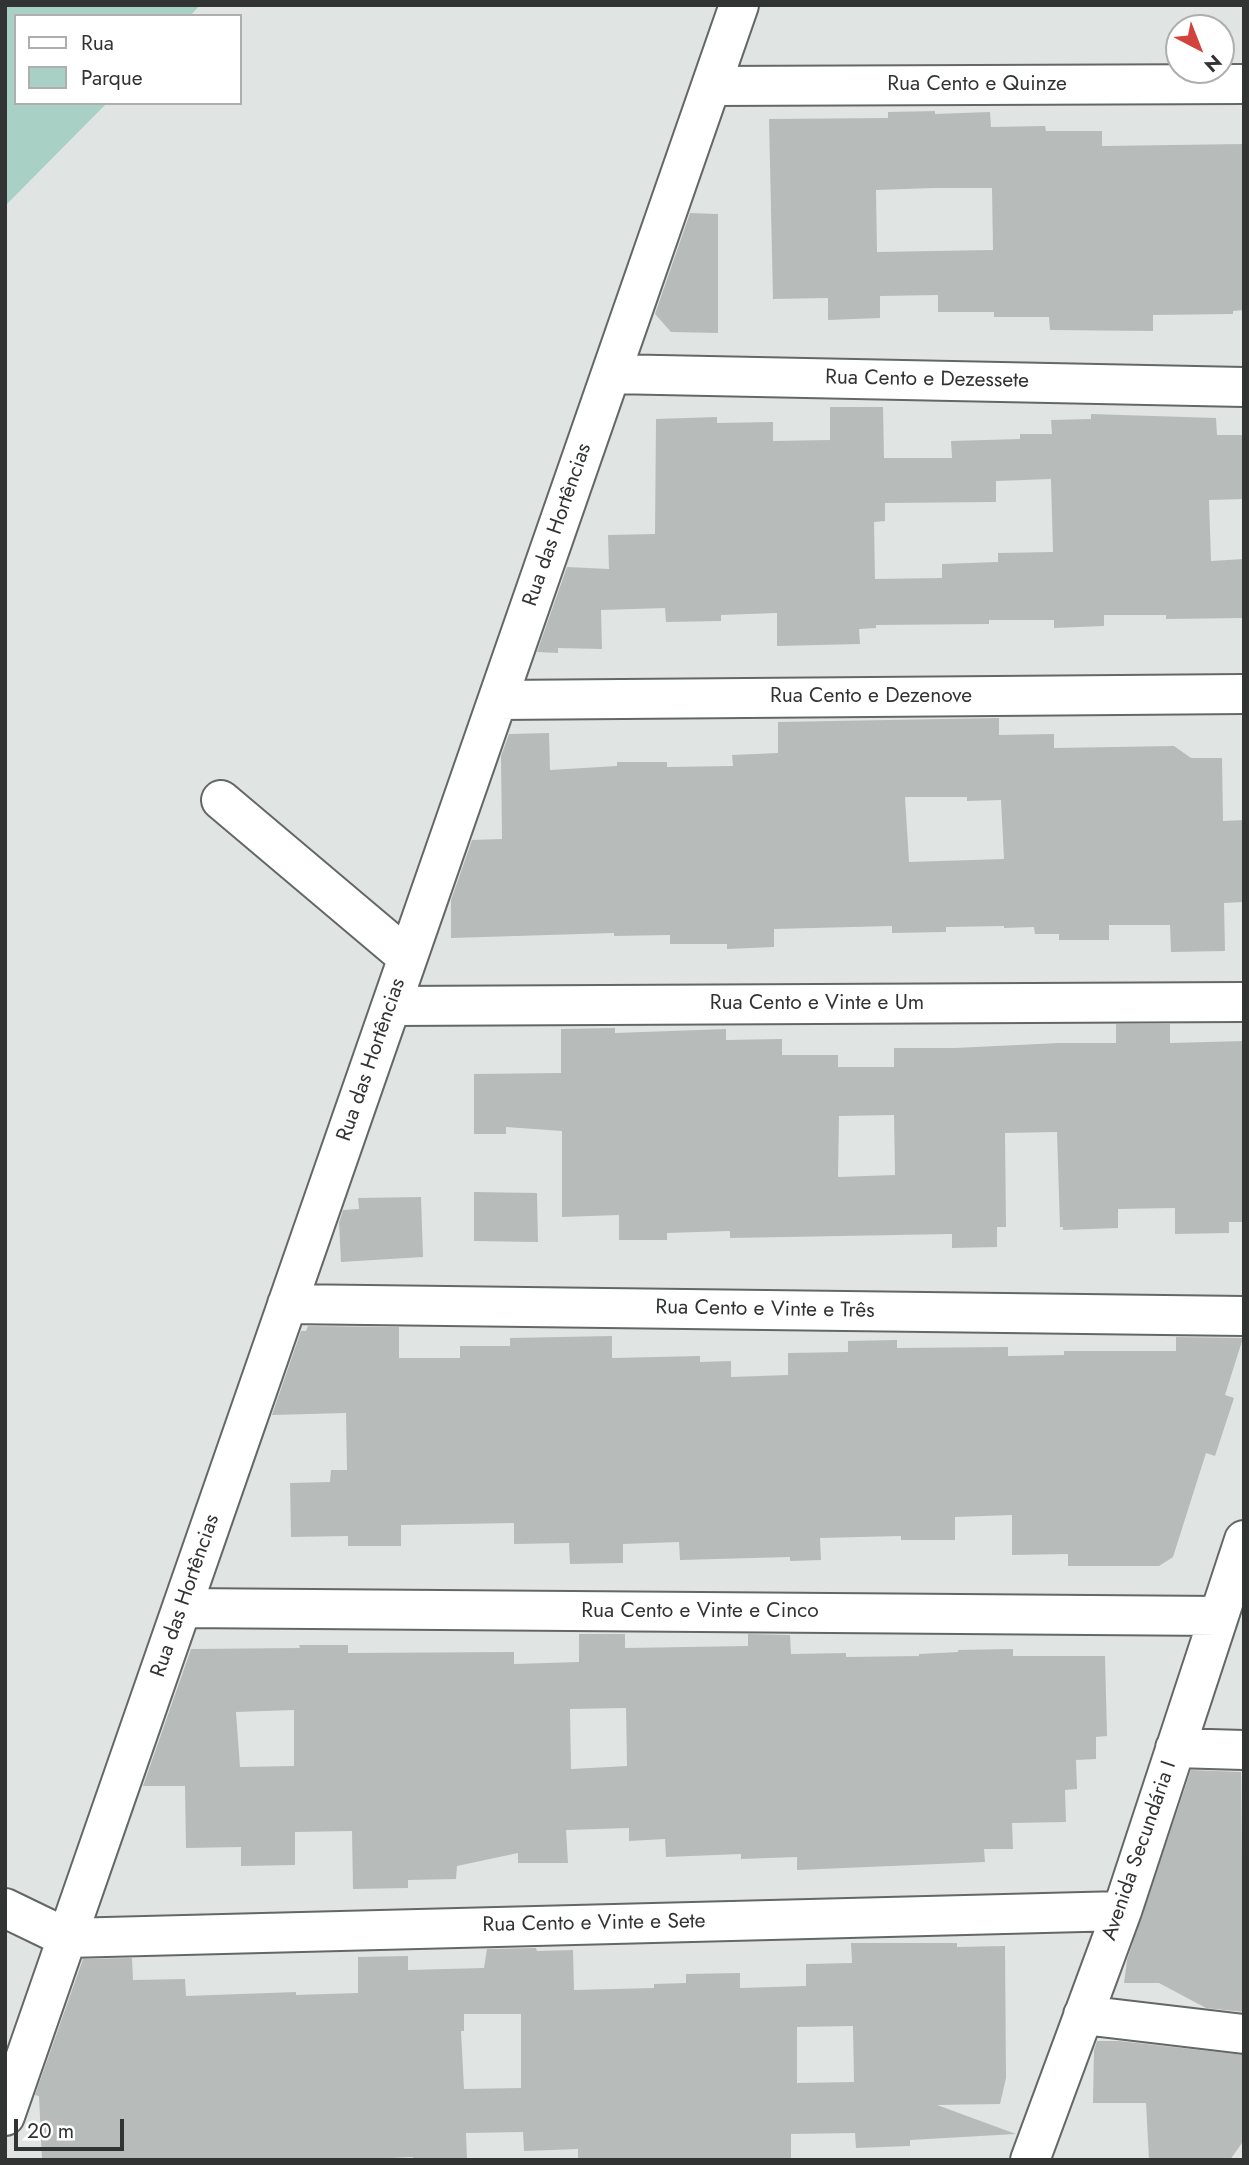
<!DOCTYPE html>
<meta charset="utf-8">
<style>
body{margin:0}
#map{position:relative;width:1249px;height:2165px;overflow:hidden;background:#e0e5e3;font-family:Jost,sans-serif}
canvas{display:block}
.frame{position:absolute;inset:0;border:7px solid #323433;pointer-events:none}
.legend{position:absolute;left:14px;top:14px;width:228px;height:91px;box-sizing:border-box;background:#fff;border:2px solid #adaead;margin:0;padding:9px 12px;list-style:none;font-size:21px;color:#323433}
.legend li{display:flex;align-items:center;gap:14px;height:35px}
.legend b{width:35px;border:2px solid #adaead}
.north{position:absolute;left:1165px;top:14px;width:70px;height:70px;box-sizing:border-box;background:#fff;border:2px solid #adaead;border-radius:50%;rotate:138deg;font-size:19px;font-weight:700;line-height:28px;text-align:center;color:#323433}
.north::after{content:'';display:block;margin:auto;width:24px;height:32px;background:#d2433d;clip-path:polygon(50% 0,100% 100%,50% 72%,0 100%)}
.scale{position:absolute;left:14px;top:2119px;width:110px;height:32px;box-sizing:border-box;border:4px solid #323433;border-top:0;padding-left:9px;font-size:21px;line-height:24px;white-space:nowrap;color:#323433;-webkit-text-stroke:5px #fff;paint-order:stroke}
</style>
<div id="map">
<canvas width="1249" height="2165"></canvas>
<div class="frame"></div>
<ul class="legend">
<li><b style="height:9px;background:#fff"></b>Rua</li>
<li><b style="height:19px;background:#a8d0c5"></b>Parque</li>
</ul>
<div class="north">N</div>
<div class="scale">20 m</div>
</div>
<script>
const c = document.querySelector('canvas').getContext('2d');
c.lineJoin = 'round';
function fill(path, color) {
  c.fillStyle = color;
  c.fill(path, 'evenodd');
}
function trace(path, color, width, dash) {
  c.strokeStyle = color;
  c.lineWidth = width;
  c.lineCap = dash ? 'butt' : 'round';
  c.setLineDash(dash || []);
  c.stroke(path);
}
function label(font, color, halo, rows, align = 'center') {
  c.font = font + ' Jost,sans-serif';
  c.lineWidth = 6;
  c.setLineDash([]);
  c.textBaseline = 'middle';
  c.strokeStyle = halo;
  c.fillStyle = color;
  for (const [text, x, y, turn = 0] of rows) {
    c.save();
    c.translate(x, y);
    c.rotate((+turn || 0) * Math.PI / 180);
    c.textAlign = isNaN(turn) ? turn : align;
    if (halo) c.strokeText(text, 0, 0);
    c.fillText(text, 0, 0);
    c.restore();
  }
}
const green = new Path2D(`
 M5,5H200L190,16H16V103H107L5,206Z`);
const building = new Path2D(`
 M935,111V114L990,112L991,127L1045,126L1046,131H1102V146L1244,144V310L1233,311V314L1153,315V331L1050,330L1049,317H994V312H938V295L880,296V318L828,320V298L773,299L769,119L888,118V112ZM934,188H992L993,250L877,252L876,190Z
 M690,213L718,214V333L671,332L655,314Z
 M830,407H883L884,458H952L951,441L1020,439V434H1052L1051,420L1091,419V414L1216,418L1217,435H1244V499L1209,500L1211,561L1244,559V618L1166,619V615H1104V626L1054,628V620H989V624L876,625V628L859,629L860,644L777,646V613L721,615V621L666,622L665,608L601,610L602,649L558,648V653L537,652L567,567L609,569L608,535L655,534L656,419L717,417V423L773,422V441L830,440ZM1051,479L1053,552L998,553V562L942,564V578L875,579L874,522L885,521V503L996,502V481Z
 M999,718V735L1054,734V748L1174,746L1191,758H1222L1223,821L1244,820V902L1224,903L1225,951L1171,952L1170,925H1109V940H1059V934H1035L1034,927L1004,928V926L946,927V932L892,933V926L774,929V947L727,949V944H670V935L614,936V933L451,938V900L472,840L502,839L501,756L509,734L549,733L550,770L617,766V762H667V767L733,766L732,755L778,753V722ZM905,797H967V801L1001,800L1004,859L909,862Z
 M1116,1024H1170V1043L1244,1041V1222H1229V1233L1175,1234V1208L1118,1209V1228L1063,1230V1227H1060L1057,1132L1005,1133L1006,1227H997V1247L952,1248V1234L730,1238V1231L667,1233V1240H619V1215L562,1217V1131L506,1127V1134H474V1074L561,1073V1029L615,1028V1033L726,1029V1040L782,1039V1055H838V1067H894V1048H955L1059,1043H1116ZM894,1115L895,1175L838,1177L839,1116Z
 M474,1192L537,1193L538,1242L474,1241Z
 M421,1197L423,1257L341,1262L339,1223L343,1210L359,1209L358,1198Z
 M308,1326L399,1327V1358H460V1346H510V1338L612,1336V1358L700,1356V1362L731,1361V1377L788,1375V1353L848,1352V1341L897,1340V1348L1008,1347V1356L1064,1355V1351H1176V1337L1243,1338L1225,1395L1234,1398L1215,1456L1206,1453L1173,1557L1159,1566H1068V1554L1012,1555V1515L955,1517V1540H901V1536L820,1538L821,1560L790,1561V1557L680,1560L679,1542L623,1544V1563L570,1564L569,1543L514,1544V1523L401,1525V1546H348V1536L291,1537L290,1483L330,1482L331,1470H347L346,1413L272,1415L301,1331H306Z
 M579,1634H625V1648L748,1646V1634L790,1635L791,1654L846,1653V1657L919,1656V1654L958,1652V1650L1013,1649V1656H1105L1107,1736L1096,1737V1759L1076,1760L1077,1789L1065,1790L1066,1822L1012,1823L1013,1849H984L985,1862L797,1870V1857L741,1859V1854L666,1857L665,1839L629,1841V1828L566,1830L568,1863H518V1853L457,1866L456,1879L408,1880V1888L353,1889L352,1831L295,1832V1865L241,1866V1847L186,1848L185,1786H143L191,1649L300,1648L299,1645H348V1653L514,1652V1664L579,1662ZM626,1708L627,1766L571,1769L570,1709ZM294,1710V1766L240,1767L236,1712Z
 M1191,1770L1241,1772L1244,2012L1206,2008L1159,1983H1124L1127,1960Z
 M851,1943H957V1947L1005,1946L1006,2078L1000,2104L937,2105L1016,2134L910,2140V2146L856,2148L855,2133L791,2134V2160H578V2149L524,2151L523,2132L466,2133L467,2160H413V2157L346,2160H42L39,2096L35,2095L83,1959L132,1958L133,1980L185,1979L186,1996L296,1992V1995L358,1993V1957L408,1956V1970L484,1968L487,1949L536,1948L537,1951L573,1950L574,1990L654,1988V1984L686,1983V1974L740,1973V1988L806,1986V1964L852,1963ZM464,2014H521V2088L464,2089L461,2031H464ZM853,2026L854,2082L797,2083V2027Z
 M1097,2041H1119L1244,2055V2140L1230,2160H1149L1146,2103H1093L1094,2050Z`);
const minor = new Path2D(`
 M711,86L1244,84
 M611,374L1244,387
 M498,700L1244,694
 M221,800L407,957
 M391,1006L1244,1002
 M287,1304L1244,1316
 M182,1608L1219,1616
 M1175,1748L1244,1750
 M5,1908L67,1938L1122,1911
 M1083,2015L1244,2034
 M5,2116L739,5
 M1030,2160L1122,1911L1244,1540`);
const streetNames = [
 ["Rua Cento e Quinze",977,85],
 ["Rua Cento e Dezessete",927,380,1],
 ["Rua das Hortências",558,525,-71],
 ["Rua Cento e Dezenove",871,697],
 ["Rua Cento e Vinte e Um",817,1004],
 ["Rua das Hortências",372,1060,-71],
 ["Rua Cento e Vinte e Três",765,1310,1],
 ["Rua das Hortências",186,1596,-71],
 ["Rua Cento e Vinte e Cinco",700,1612],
 ["Avenida Secundária I",1140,1851,-71],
 ["Rua Cento e Vinte e Sete",594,1924,-1]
];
fill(green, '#a8d0c5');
fill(building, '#b7bcbb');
trace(minor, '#636765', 42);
trace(minor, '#fff', 38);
label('21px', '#323433', '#fff', streetNames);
</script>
